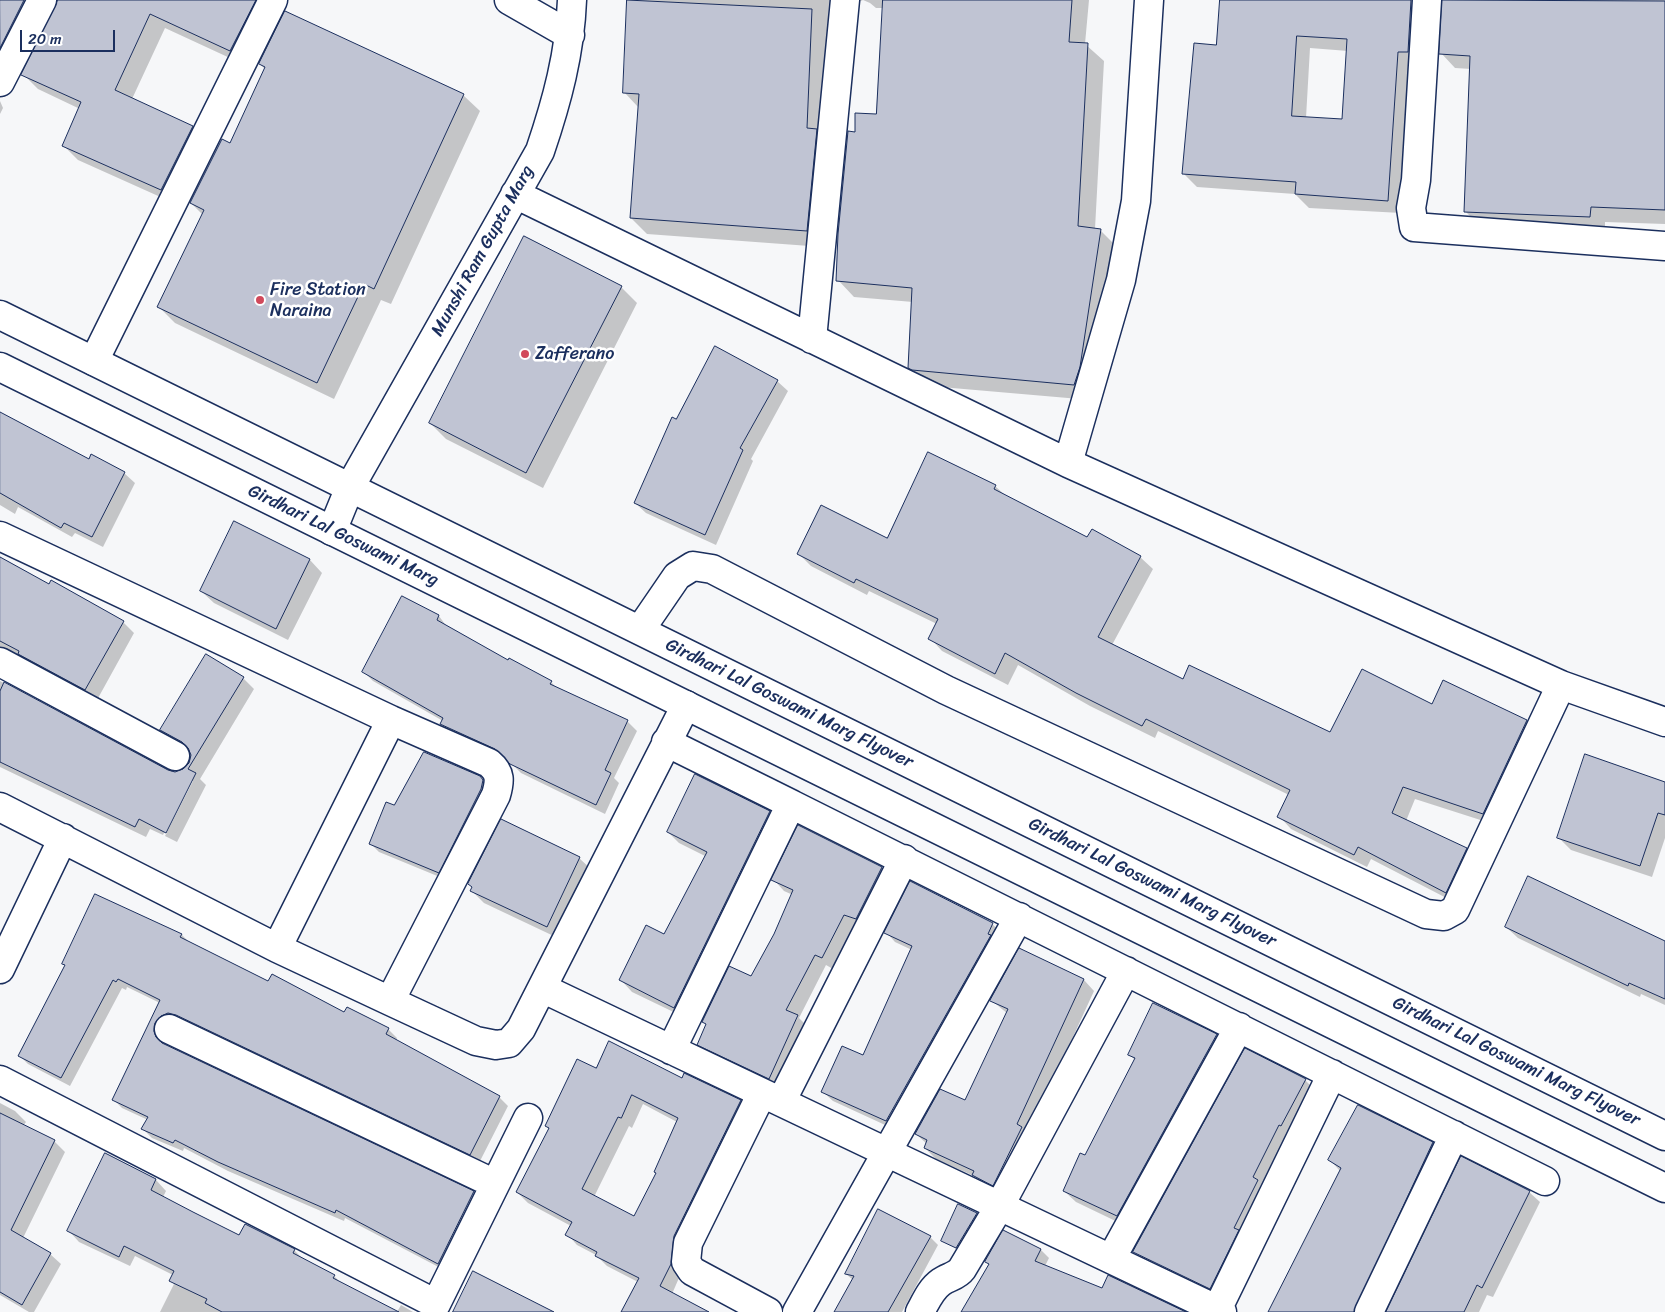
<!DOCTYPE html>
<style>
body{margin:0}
#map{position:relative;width:1665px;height:1312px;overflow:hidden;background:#f6f7f9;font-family:Sriracha,sans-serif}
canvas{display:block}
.scale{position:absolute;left:20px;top:30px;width:95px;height:22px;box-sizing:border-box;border:2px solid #1b2f5e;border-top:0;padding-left:6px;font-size:15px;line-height:18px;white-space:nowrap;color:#1b2f5e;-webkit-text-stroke:4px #fff;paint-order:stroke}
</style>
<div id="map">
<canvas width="1665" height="1312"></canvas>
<div class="scale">20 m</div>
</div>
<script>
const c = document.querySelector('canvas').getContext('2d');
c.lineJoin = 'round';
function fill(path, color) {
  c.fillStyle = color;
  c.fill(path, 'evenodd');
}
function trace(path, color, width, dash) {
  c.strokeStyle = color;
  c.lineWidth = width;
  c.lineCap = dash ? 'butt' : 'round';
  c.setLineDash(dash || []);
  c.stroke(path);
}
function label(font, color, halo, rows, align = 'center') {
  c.font = font + ' Sriracha,sans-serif';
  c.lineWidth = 5;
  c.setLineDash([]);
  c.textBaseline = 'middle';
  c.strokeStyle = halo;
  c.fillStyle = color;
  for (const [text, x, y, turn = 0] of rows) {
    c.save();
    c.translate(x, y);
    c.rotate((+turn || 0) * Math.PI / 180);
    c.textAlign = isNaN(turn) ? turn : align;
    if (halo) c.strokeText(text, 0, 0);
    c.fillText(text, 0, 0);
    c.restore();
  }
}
const shadow = new Path2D(`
 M0,0H54L0,94Z
 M59,0H266L245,65L165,28L132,99L192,127L207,142L176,204L78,160L63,145L80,109L38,89L23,74Z
 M627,0H1089L1085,44L1104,61L1095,229L1100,230L1116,246L1091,400L929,386L910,367L913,302L854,297L838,280L856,133L877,116L884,8H876L870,3L863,0L850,6L829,4L823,137V247L647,234L631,218L639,108L624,92Z
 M1221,0H1435L1401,213L1309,208L1295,194L1197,187L1183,173L1218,46ZM1310,48L1348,51L1343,121L1306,118Z
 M1444,0H1665V224L1605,222V231L1480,226L1465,211L1471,69L1455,68L1441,53Z
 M260,64L463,95L480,111L391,304L381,300L334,399L175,323L159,307L203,215L191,203L230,144L265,69Z
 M0,101L3,108L0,114Z
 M621,287L637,303L543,488L446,439L430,423Z
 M777,381L788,391L751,459L753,461L716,545L646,513L635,503L677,420Z
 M0,421L90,460L124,473L135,483L103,547L75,533L72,537L18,507L15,514L0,505Z
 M995,486L1006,496L1088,539L1140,557L1153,569L1112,645L1184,680L1331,734L1432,706L1526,721L1539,734L1496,825L1415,799L1406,821L1466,849L1479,862L1458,904L1371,859L1367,867L1291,829L1279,816L1289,795L1158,731L1155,738L1090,706L1018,665L1008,685L942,651L930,638L937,624L869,591L867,595L811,566L799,554L887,540Z
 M235,523L310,560L322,573L288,640L214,603L201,591Z
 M0,559L49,586L123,622L134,633L97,700L0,662Z
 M439,616L447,627L509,662L551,682L557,688L627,721L637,731L614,778L619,783L605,814L521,773L505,757L450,733L441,724L443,721L373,681L364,672Z
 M243,678L254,689L200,779L206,785L177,842L165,836L193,781H190L163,835L150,829L146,837L0,767V681L167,771L176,773L184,770L190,764L191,751L172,741L161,730Z
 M480,777L488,786L447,880L379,852L370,843L394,806Z
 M1665,782V838L1652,877L1571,850L1559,838Z
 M769,812L781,823L686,1018L632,992L621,980L665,935L707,857L679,843L668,832Z
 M799,827L882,868L893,879L867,930L855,925L833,969L826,965L799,1018L808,1027L780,1089L710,1055L699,1044L707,1025L704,1022L752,978L775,934L793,895L784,891L773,879Z
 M579,858L592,870L560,939L484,903L472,891L473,888L469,884Z
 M95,896L182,935L191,944L269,983L345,1013L347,1009L388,1029L397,1038L396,1041L499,1097L508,1106L479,1163L163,1032L164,1045L474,1192L482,1201L448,1272L345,1218L344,1221L228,1171L184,1148L183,1151L152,1138L143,1129L148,1120L122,1108L114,1100L160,1003L127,987L126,990L122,988L70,1086L28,1064L19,1055L66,966L63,963Z
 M992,924L1002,933L896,1130L833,1101L823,1092L863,1057L912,950L895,942L886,932Z
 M1506,927L1665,942V1005L1641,994L1640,997L1518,938Z
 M1084,980L1094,991L1028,1135L1004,1196L984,1186L974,1176L936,1159L925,1148L927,1144L916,1134L966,1102L1008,1014L991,1000Z
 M1154,1004L1216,1036L1228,1047L1128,1227L1076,1202L1064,1191L1086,1157L1135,1060L1129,1054Z
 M596,1070L682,1080L740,1101L751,1112L672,1294L692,1312H622L638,1282L607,1266L596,1255L577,1245L567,1234L571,1226L528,1203L517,1192L550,1130L546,1126ZM643,1104L677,1122L657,1173L634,1217L594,1197L629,1126L632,1128Z
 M1305,1080L1315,1090L1220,1298L1144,1261L1134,1252Z
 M0,1103L15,1111L26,1122L23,1126L54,1141L65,1152L23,1238L50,1254L61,1264L34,1312H29L0,1295Z
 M1359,1107L1432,1144L1443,1154L1367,1312H1269L1340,1171L1330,1160Z
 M156,1180L166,1191L163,1197L240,1237L294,1250L304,1260L334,1276L342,1284L396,1312H160L174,1284L171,1281L173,1275L135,1256L130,1266L79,1242L69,1231Z
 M1529,1192L1540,1202L1493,1297L1487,1295L1479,1312H1388Z
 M959,1205L980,1217L960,1251L942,1240Z
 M930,1237L938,1245L902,1312H835L853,1280L846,1274Z
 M1041,1250L1049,1258L1045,1266L1103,1290L1182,1312H962L989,1265L986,1261Z
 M401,1305L413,1312H397Z`);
const building = new Path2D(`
 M0,0H24L0,48Z
 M58,0H256L230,51L150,14L115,90L193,126L161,190L62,146L81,102L21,75Z
 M627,0L812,9L807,128L817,129L807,231L630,218L639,94L623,93Z
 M883,0H1072L1069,42L1088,43L1078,226L1101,229L1080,367L1074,385L912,370L908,368L912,288L836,281L838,234L848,131L855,132V113L876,114Z
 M1220,0H1411L1408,52H1398L1388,201L1295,194L1296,182L1182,174L1194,43L1216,45ZM1297,36L1347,39L1342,119L1292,116Z
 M1442,0L1665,1V210L1591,207L1590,217L1464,212L1470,56L1439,54Z
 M285,11L464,94L374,289L364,284L317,383L157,307L204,210L190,203L222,139L230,143L265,67L259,64Z
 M524,236L622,286L526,473L429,423Z
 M715,346L778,380L740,448L743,450L705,535L634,503L672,417L676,419Z
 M0,412L89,459L91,454L125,472L92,537L64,523L61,528L0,493Z
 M928,452L996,485L994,489L1087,537L1092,529L1141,556L1098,637L1183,679L1189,665L1330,732L1362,669L1432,704L1443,680L1527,720L1483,814L1403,787L1392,813L1467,848L1446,893L1358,847L1354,855L1277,817L1290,790L1146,719L1142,726L1076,693L1005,653L995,674L928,639L938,619L856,579L854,583L797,554L821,505L887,538Z
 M234,521L310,559L276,629L200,591Z
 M0,557L49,584L51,580L124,621L85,690L18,654L19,651L0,641Z
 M402,596L439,615L437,620L508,660L509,658L552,681L550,684L628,720L605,770L611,773L596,805L510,764L495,749L440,724L443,718L362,672Z
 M206,654L244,677L188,769L196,773L166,833L139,819L135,827L0,762V691L4,682L168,770L175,772L183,769L189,763L191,755L188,748L182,742L160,730Z
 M424,752L480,776L483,780L481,789L439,873L369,844L386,802L394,805Z
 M1585,754L1665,782V815L1658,813L1640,866L1557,838Z
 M695,774L770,811L674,1008L619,980L646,925L664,934L707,852L667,832Z
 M501,819L580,857L547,927L470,891L472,887L468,884Z
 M798,825L882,867L856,919L844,915L822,958L815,955L786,1010L798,1015L769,1079L697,1045L706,1024L702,1022L729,966L751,976L774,934L793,890L771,880Z
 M1528,876L1665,941V999L1629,983L1628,986L1505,927Z
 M910,881L993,923L988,934L991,935L886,1121L821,1092L842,1046L863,1055L912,946L884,933Z
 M95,894L182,934L180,937L268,981L272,974L344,1012L347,1007L389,1028L386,1034L500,1096L470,1155L176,1015L168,1013L161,1016L155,1023L154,1031L156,1037L162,1043L474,1191L438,1264L336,1210L335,1213L218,1162L175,1140L173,1143L141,1129L148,1117L112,1100L160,1000L118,979L116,982L113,980L61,1078L18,1056L65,965L62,964Z
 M1019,948L1084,979L1017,1124L1022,1127L993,1186L972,1175L974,1171L924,1148L927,1140L915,1134L940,1089L965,1100L1008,1009L990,1001Z
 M1153,1003L1217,1034L1117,1216L1063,1191L1080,1153L1085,1155L1135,1058L1128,1055Z
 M609,1041L682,1078L684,1073L741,1100L674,1236L671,1264L660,1286L709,1312H621L639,1278L595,1256L597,1252L565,1235L572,1222L516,1192L549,1128L545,1126L577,1059L596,1068ZM632,1095L678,1118L654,1172L656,1173L634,1216L582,1189L618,1117L621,1118Z
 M1245,1048L1306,1079L1281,1126L1279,1125L1253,1177L1258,1180L1234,1228L1239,1230L1210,1289L1133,1252Z
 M1358,1105L1433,1142L1354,1312H1268L1341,1168L1328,1160Z
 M0,1113L55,1140L11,1230L51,1253L22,1305L0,1292Z
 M105,1153L156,1179L151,1190L193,1212L239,1235L245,1224L295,1249L293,1253L335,1275L333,1278L399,1312H222L205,1303L207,1299L169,1281L174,1271L124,1246L119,1257L67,1231Z
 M1461,1156L1530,1191L1482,1288L1477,1285L1464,1312H1386Z
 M958,1204L977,1213L956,1248L941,1241Z
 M878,1209L931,1236L888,1312H834L854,1276L845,1274Z
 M1003,1230L1041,1249L1035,1261L1102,1288L1108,1275L1186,1312H961L989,1264L985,1262Z
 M473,1271L554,1312H453Z`);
const minor = new Path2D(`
 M509,0L570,35
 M1427,0L1416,180L1411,208L1414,227L1665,246
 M0,82L42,0
 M515,194L1068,463L1121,280L1136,201L1149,0
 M812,339L845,0
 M94,361L273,0
 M1068,463L1561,685L1665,722
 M332,531L350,487L540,151C557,101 570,53 572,0
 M0,536L391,720L489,763C501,773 500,781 496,795L390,1001
 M640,630L677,576L693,566L712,569L946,690L1426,914L1444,916L1455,910L1561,685
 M0,662L175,756
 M666,742L791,804L671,1050
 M791,804L1545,1181
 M0,807L277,948L390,1001L476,1041L496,1045L509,1043L521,1029L686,705
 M277,948L391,720
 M0,969L63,838
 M542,988L1222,1312
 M169,1029L495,1184
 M0,1080L436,1304L528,1118
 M762,1093L688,1243L686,1262L692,1271L768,1312
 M781,1102L904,859
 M1111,1259L1239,1027
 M1217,1310L1332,1074
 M797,1312L1019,917
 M920,1312C926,1301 931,1289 941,1282C948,1277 957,1276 962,1269L999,1207L1126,971
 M1369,1312L1454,1135`);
const major = new Path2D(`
 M0,315L1665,1136
 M0,367L1665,1188`);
const markers = [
 [260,300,5,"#d1495b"],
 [525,354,5,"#d1495b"]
];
const streetNames = [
 ["Munshi Ram Gupta Marg",483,251,-61],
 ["Girdhari Lal Goswami Marg",343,536,26],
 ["Girdhari Lal Goswami Marg Flyover",789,704,26],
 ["Girdhari Lal Goswami Marg Flyover",1152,883,26],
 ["Girdhari Lal Goswami Marg Flyover",1516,1062,26]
];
const poiNames = [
 ["Fire Station",270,290],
 ["Naraina",270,311],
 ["Zafferano",535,354]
];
fill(shadow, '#0003');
fill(building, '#c0c4d3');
trace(building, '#1b2f5e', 1);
trace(minor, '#1b2f5e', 31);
trace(major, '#1b2f5e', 31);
trace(minor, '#fff', 28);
trace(major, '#fff', 28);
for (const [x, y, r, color] of markers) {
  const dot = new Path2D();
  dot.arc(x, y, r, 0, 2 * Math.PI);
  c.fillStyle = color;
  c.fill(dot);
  trace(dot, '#fff', 2);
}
label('18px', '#1b2f5e', '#fff', streetNames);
label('18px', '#1b2f5e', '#fff', poiNames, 'left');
</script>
